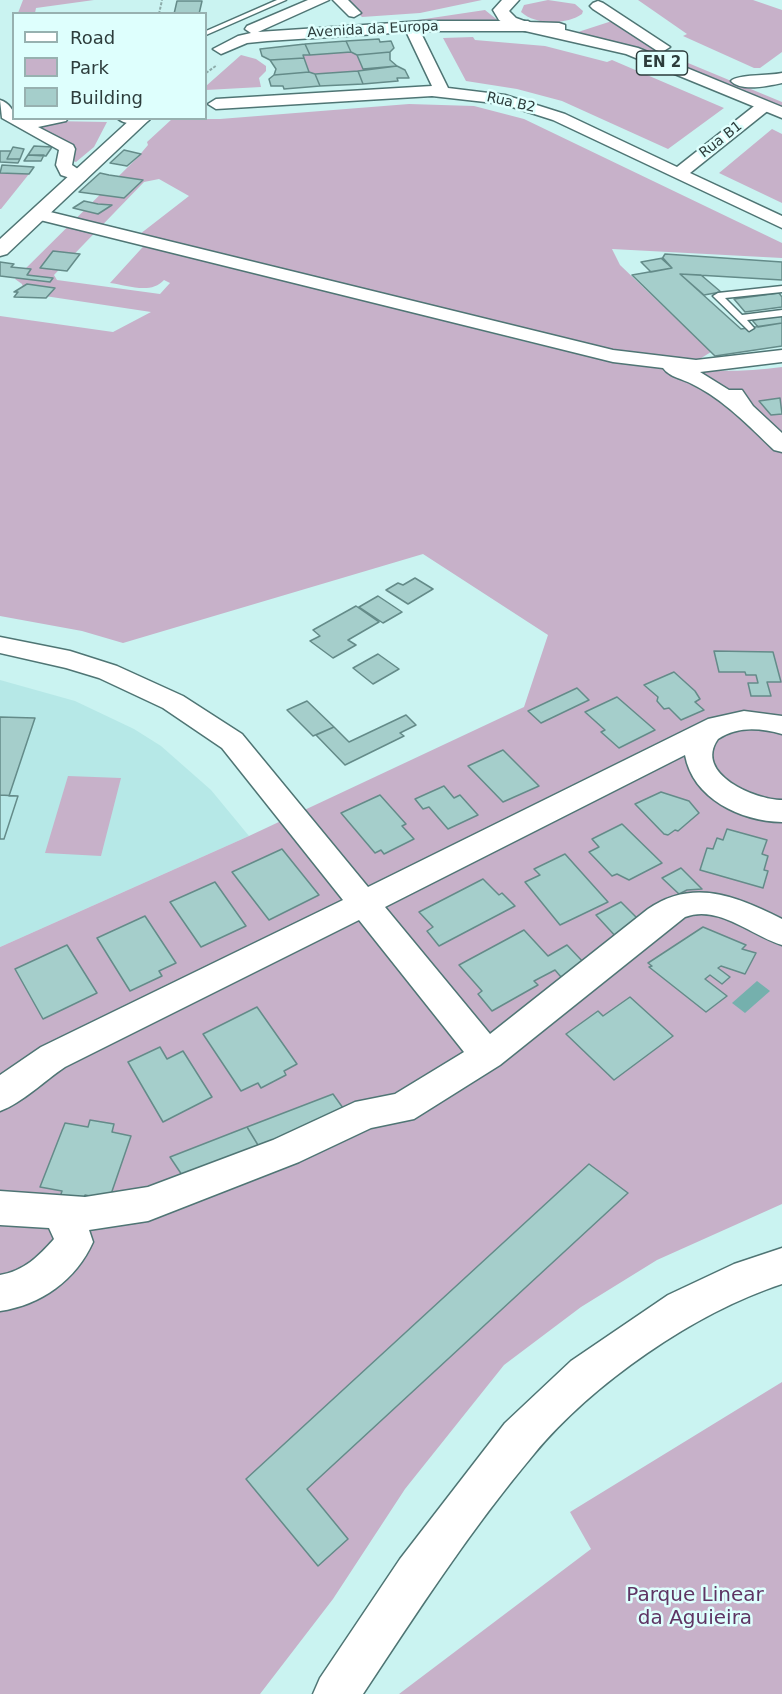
<!DOCTYPE html>
<style>
body{margin:0}
#map{position:relative;width:782px;height:1694px;overflow:hidden;background:#caf3f1;font-family:"DejaVu Sans",sans-serif}
canvas{display:block}
.legend{position:absolute;left:12px;top:12px;width:195px;height:108px;box-sizing:border-box;background:#defffd;border:2px solid #97b1b0;margin:0;padding:8px 10px;list-style:none;font-size:18px;color:#2d3d3c}
.legend li{display:flex;align-items:center;gap:12px;height:30px}
.legend b{width:30px;border:2px solid #97b1b0}
</style>
<div id="map">
<canvas width="782" height="1694"></canvas>
<ul class="legend">
<li><b style="height:8px;background:#fff"></b>Road</li>
<li><b style="height:16px;background:#c7b1c9"></b>Park</li>
<li><b style="height:16px;background:#a5cecb"></b>Building</li>
</ul>
</div>
<script>
const c = document.querySelector('canvas').getContext('2d');
c.lineJoin = 'round';
function fill(path, color) {
  c.fillStyle = color;
  c.fill(path, 'evenodd');
}
function trace(path, color, width, dash) {
  c.strokeStyle = color;
  c.lineWidth = width;
  c.lineCap = dash ? 'butt' : 'round';
  c.setLineDash(dash || []);
  c.stroke(path);
}
function label(font, color, halo, rows, align = 'center') {
  c.font = font + ' "DejaVu Sans",sans-serif';
  c.lineWidth = 5;
  c.setLineDash([]);
  c.textBaseline = 'middle';
  c.strokeStyle = halo;
  c.fillStyle = color;
  for (const [text, x, y, turn = 0] of rows) {
    c.save();
    c.translate(x, y);
    c.rotate((+turn || 0) * Math.PI / 180);
    c.textAlign = isNaN(turn) ? turn : align;
    if (halo) c.strokeText(text, 0, 0);
    c.fillText(text, 0, 0);
    c.restore();
  }
}
const built = new Path2D(`
 M0,680L75,701L134,729L161,746L211,790L249,836L0,947Z`);
const green = new Path2D(`
 M23,0H94L36,8L35,13H18Z
 M343,0H482L420,13L362,17Z
 M548,0L575,4L583,11L582,14C567,25 535,25 521,12L524,5Z
 M638,0H753L782,10V52L760,68H754L683,36L687,34Z
 M485,10L500,22L398,23Z
 M612,21L676,58L782,102V107L644,51L578,32Z
 M473,37L475,40L545,46L607,62L612,60L724,108L668,149L562,101L517,89L466,81L443,38Z
 M356,52L364,71L310,74L303,55Z
 M241,55L256,59L266,66V71L259,78L261,87L206,90V86Z
 M409,104L474,106L524,119L782,243V258L612,249L620,265L711,352L698,360L633,356L383,305C511,336 650,385 782,367V1204L657,1260L581,1307L504,1365L405,1489L333,1599L260,1694H0V947L249,836L524,707L548,635L423,554L123,643L82,631L0,616V316L113,332L151,312L25,293L22,284L15,279L137,158L148,145L147,142L172,119H220ZM159,179L189,196L140,234L151,238L110,283C127,285 151,295 164,280L170,283L160,294L57,280L54,275L144,182Z
 M50,121L107,122L94,147L76,162L73,161L72,144L35,126Z
 M772,129L782,134V203L719,173Z
 M0,173L29,174L1,209H0Z
 M68,776L121,778L101,856L45,853Z
 M782,1382V1694H399L591,1549L570,1512Z`);
const water = new Path2D(`
 M757,981L770,991L745,1013L732,1003Z`);
const building = new Path2D(`
 M177,1H202L199,14H174Z
 M379,39L380,42L391,41L394,48L390,52L357,55L351,52L346,41Z
 M346,41L351,52L310,55L305,44Z
 M305,44L310,55H303L304,58L270,60L262,56L260,49Z
 M390,52V60L397,66L363,69L357,55Z
 M304,58L309,72L274,75L276,69L270,60Z
 M397,66L405,70L409,78H397L398,81L363,84L358,71Z
 M358,71L363,84L320,86L315,74Z
 M309,72L315,74L320,86L284,89L283,86H271L269,79L274,75Z
 M34,146L52,147L46,156L28,155Z
 M13,147L24,149L20,159H7Z
 M124,150L141,154L127,166L110,163Z
 M0,151H11L7,159H20L18,163L0,162Z
 M28,155H44L41,161H24Z
 M2,165L34,167L29,174L0,173Z
 M100,173L109,175L143,180L124,198L79,192Z
 M84,201L98,204L112,205L98,214L73,208Z
 M53,251L80,254L67,271L40,268Z
 M665,254L782,262V280L680,274L741,329L782,323V346L715,356L632,275L672,268L662,259Z
 M663,258L672,268L651,272L641,262Z
 M0,262L14,264L11,267L31,269L27,275L53,278L50,282L0,276Z
 M680,274L701,275L721,292L704,295Z
 M27,284L55,288L46,298L14,297L18,292H14Z
 M779,293L782,297V307L745,312L734,299Z
 M782,316V323L758,327L752,320Z
 M780,398L782,414L771,415L759,401Z
 M415,578L433,589L408,604L386,590L398,583L403,585Z
 M378,596L402,612L383,623L359,607Z
 M356,606L379,622L348,640L356,645L333,658L310,641L320,636L313,630Z
 M714,651L773,652L781,682H767L771,696H751L748,683H758L756,675H746L745,672H719Z
 M378,654L399,669L373,684L353,668Z
 M674,672L695,691L700,699L695,702L704,710L681,720L669,708L664,709L657,701L658,697L644,685Z
 M577,688L589,700L541,723L528,711Z
 M617,697L655,730L619,748L601,732L605,730L585,712Z
 M307,701L334,727L313,736L287,710Z
 M406,715L416,725L400,733L404,736L345,765L316,735L334,727L349,742Z
 M0,717L35,718L9,796H18L4,839H0Z
 M503,750L539,786L503,802L468,766Z
 M444,786L454,798L460,795L478,815L448,829L429,807L423,809L415,799Z
 M661,792L689,801L699,813L678,831L675,830L668,835L664,834L635,804Z
 M0,795L18,796L4,839H0Z
 M380,795L406,824L402,826L414,839L384,854L381,850L375,853L341,813Z
 M622,824L662,863L629,880L617,874L612,876L589,852L599,847L592,839Z
 M727,829L767,840L762,854L768,856L764,870L768,871L763,888L700,870L707,848L713,849L717,838L723,840Z
 M282,849L319,895L269,920L232,872Z
 M565,854L608,902L560,925L525,882L540,875L534,869Z
 M681,868L702,889L687,890L679,894L662,878Z
 M483,879L499,895L502,893L515,906L439,946L427,931L433,927L419,912Z
 M215,882L246,926L201,947L170,902Z
 M621,902L641,922L618,939L596,915Z
 M145,916L176,963L159,971L162,976L130,991L97,938Z
 M703,927L746,945L742,949L756,953L745,974L721,966L718,968L730,977L722,984L710,975L705,979L727,996L706,1012L649,967L652,966L648,963Z
 M524,930L548,956L567,945L585,964L561,977L555,970L534,981L538,985L492,1011L478,994L482,991L459,965Z
 M67,945L97,993L43,1019L15,969Z
 M630,997L673,1036L614,1080L566,1034L598,1011L603,1016Z
 M257,1007L297,1064L284,1071L286,1075L261,1088L258,1083L241,1091L203,1034Z
 M160,1047L167,1059L183,1051L212,1097L163,1122L128,1062Z
 M333,1094L348,1115L261,1150L247,1127Z
 M90,1120L114,1124L112,1132L131,1136L109,1200L85,1195L82,1201L60,1197L62,1191L40,1187L65,1123L88,1127Z
 M247,1127L261,1150L186,1181L170,1157Z
 M589,1164L628,1193L307,1489L348,1539L318,1566L246,1479Z`);
const path = new Path2D(`
 M159,14L162,0
 M206,73L217,65`);
const service = new Path2D(`
 M277,0H286L206,35V31Z
 M782,286V292L725,298L742,315L782,310V316L747,320L754,328L749,331L713,296L718,293Z`);
const minor = new Path2D(`
 M333,0H348L361,13L354,17L349,16Z
 M411,23L418,27L448,88L505,95L565,114L677,167L758,103H770L772,106L770,109L690,173L782,216V228L553,120L503,104L432,96L216,109L208,104L216,99L432,86L404,27Z
 M0,100C9,103 14,110 14,118H68L66,121L38,127L73,145L75,149L72,165L88,176L85,180L79,181L61,175L56,165L59,150L2,118Z
 M117,118H150V119C143,127 125,125 117,118Z
 M38,209L613,350L696,360L782,350V362L700,372L729,390H742L753,406L782,433V452L774,450C749,426 723,399 692,384C683,379 669,377 663,368L613,362L32,218L29,214Z
 M0,637L70,651L117,666L183,696L242,734L368,887L708,719L744,711L782,716V734C760,728 738,726 718,739C693,774 756,800 782,800V822C741,821 693,799 685,755L385,907L490,1034L648,909C693,878 737,896 782,919V945C752,936 718,904 685,917L500,1065L414,1119L371,1128L299,1162L148,1221L89,1230L93,1242C76,1280 41,1305 0,1311V1275C24,1271 39,1256 54,1239L49,1228L0,1225V1191L85,1197L148,1187L273,1140L355,1102L395,1094L464,1052L359,920L65,1067C44,1081 22,1103 0,1111V1075L41,1047L343,900L222,748L163,708L99,678L66,668L0,653Z
 M782,1248V1284C694,1313 593,1383 534,1454C471,1529 417,1612 363,1694H313L320,1678L400,1559L505,1423L571,1361L668,1295L734,1264Z`);
const tertiary = new Path2D(`
 M308,0H329L258,32L424,21H528L536,26L528,31H424L267,41L247,43L221,54L213,49L238,36L251,33L245,29L247,26Z
 M132,118H151L7,254L0,256V239Z`);
const secondary = new Path2D(`
 M782,73V83C768,86 741,92 731,81C737,74 769,76 782,73Z`);
const primary = new Path2D(`
 M502,0H519L509,11L516,18L527,22L559,23L565,25V30L638,48L782,107V118L626,54L512,28L499,20L493,10Z
 M598,1L603,3L670,47L662,52L656,50L593,9L590,6L593,3Z`);
const farStreetnames = [
 ["Avenida da Europa",373,30,-3],
 ["Rua B2",511,103,13],
 ["Rua B1",721,140,-38]
];
const shields = [
 [662,63,51]
];
const shieldNames = [
 ["EN 2",662,63]
];
const nearParknames = [
 ["Parque Linear",695,1596],
 ["da Aguieira",695,1619]
];
fill(built, '#b6e8e7');
fill(green, '#c7b1c9');
fill(water, '#75b0ad');
fill(building, '#a5cecb');
trace(building, '#648b89', 1.5);
trace(service, '#4f7574', 3);
trace(minor, '#4f7574', 3);
trace(tertiary, '#4f7574', 3);
trace(secondary, '#4f7574', 3);
trace(primary, '#4f7574', 3);
trace(path, '#8dacaa', 2, [3, 1.5]);
fill(service, '#fff');
fill(minor, '#fff');
fill(tertiary, '#fff');
fill(secondary, '#fff');
fill(primary, '#fff');
label('14px', '#2d3d3c', '#defffd', farStreetnames);
for (const [x, y, w] of shields) {
  const box = new Path2D();
  box.roundRect(x - w / 2, y - 12, w, 24, 4.5);
  c.fillStyle = '#defffd';
  c.fill(box);
  trace(box, '#2d3d3c', 1.5);
}
label('bold 15px', '#2d3d3c', null, shieldNames);
label('20px', '#5e3463', '#defffd', nearParknames);
</script>
